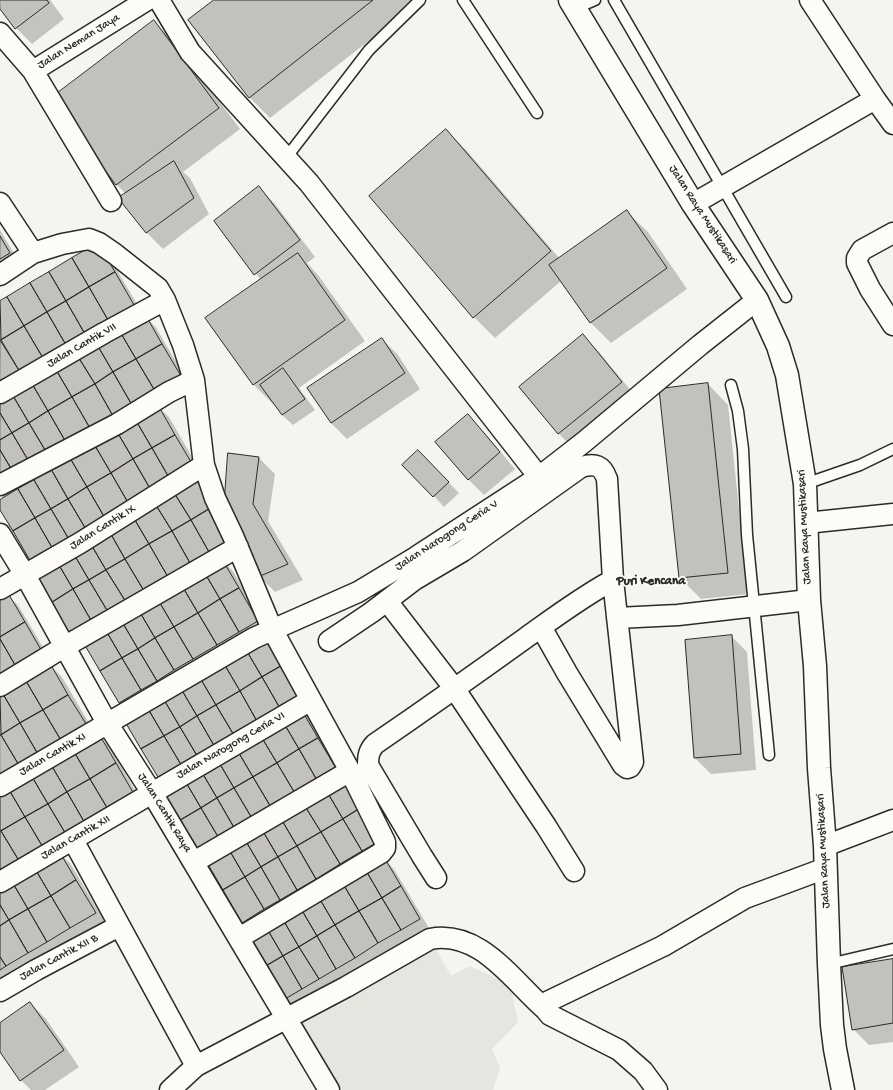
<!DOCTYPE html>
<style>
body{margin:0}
canvas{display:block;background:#f5f4ef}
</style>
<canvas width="893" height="1090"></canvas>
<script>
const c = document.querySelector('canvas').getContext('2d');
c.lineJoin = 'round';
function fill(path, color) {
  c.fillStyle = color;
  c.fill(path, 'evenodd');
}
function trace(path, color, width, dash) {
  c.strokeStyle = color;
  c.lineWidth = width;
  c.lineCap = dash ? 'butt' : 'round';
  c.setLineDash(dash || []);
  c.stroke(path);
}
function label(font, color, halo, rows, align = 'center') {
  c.font = font + ' "Gochi Hand",sans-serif';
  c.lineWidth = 3.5;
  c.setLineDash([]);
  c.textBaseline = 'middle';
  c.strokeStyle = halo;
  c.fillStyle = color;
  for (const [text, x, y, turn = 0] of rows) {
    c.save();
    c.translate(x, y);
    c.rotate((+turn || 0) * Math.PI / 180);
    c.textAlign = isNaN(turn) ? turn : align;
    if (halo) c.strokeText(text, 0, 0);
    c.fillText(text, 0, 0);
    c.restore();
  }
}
const built = new Path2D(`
 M434,946L451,976L470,966L510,985L518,1022L492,1049L500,1068L493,1090H342L302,1023Z`);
const shadow = new Path2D(`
 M0,0H50L64,19L32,44L16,28L0,8Z
 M216,0H421L270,118L249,97Z
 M154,22L175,42L240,129L183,172L190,178L209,214L163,249L147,233L120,198L126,194L117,185L52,98Z
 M446,130L467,151L560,259L627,212L648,232L687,289L611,343L590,322L561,281L495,338L474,317L370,196Z
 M259,188L275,204L315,257L307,263L318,275L365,341L299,388L315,410L293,425L282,415L275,405H274L253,384L261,280L215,222Z
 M0,230L20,264L0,276Z
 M97,245L108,255L144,316L155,326L191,387L158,407L169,417L204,478L243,549L223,561L233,571L268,632L131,714L120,703L85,643L0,508V501L4,498L0,494V303Z
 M583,336L599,352L637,398L575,450L559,434L521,387Z
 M382,339L398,355L420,389L347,439L331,423Z
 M708,384L728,405L748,594L701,599L680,578Z
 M468,416L484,432L515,469L484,495L468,479Z
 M259,458L275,474L268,521L303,580L275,592L259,576L225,506Z
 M428,462L459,493L444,507L434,496Z
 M7,595L18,605L54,666L52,667L62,677L97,737L98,736L109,746L145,807L62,856L70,863L106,924L0,986V599Z
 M731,636L747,652L756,770L711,774L695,758Z
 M264,638L274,649L304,713L312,721L391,851L253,933L243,922Z
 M384,859L394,869L430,930L292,1012L281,1001Z
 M893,960V1042L869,1045L853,1029Z
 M30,1003L46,1019L79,1067L45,1090H31L21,1080L0,1050V1024Z`);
const building = new Path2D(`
 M0,0H47L49,3L15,29L0,9Z
 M214,0H373L249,98L188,20Z
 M154,20L219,108L116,185L51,98Z
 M446,129L551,251L473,318L369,196Z
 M174,161L194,198L146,233L118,198Z
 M259,186L300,240L254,275L214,221Z
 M627,210L667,268L590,323L549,265Z
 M0,236L10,253L0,259Z
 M98,243L115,272L89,287L72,258Z
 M298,253L345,320L253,385L205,318Z
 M72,258L89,287L66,301L49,272Z
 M49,272L66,301L47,312L30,283Z
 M115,272L134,305L108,320L89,287Z
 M30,283L47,312L24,326L7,297Z
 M89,287L108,320L85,334L66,301Z
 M7,297L24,326L1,340L0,301Z
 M66,301L85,334L66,345L47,312Z
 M47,312L66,345L43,358L24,326Z
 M145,314L162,344L136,359L119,330Z
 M24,326L43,358L20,372L1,340Z
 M119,330L136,359L113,372L96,343Z
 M583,334L622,382L558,434L519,387Z
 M382,338L405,373L331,423L307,388Z
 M0,340L20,372L0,382Z
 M96,343L113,372L95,384L77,355Z
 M162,344L181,376L155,391L136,359Z
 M77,355L95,384L72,397L55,368Z
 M136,359L155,391L132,405L113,372Z
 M55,368L72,397L48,411L31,382Z
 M283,368L305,399L282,415L260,385Z
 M113,372L132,405L113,416L95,384Z
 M31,382L48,411L29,423L12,394Z
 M708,383L728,573L679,578L659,389Z
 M95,384L113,416L91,430L72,397Z
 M12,394L29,423L12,433L0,413V401Z
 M72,397L91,430L67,444L48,411Z
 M158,405L175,435L152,448L135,419Z
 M48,411L67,444L48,455L29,423Z
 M0,413L12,433L0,440Z
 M468,414L500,452L468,480L435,442Z
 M135,419L152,448L133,459L116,430Z
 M29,423L48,455L31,465L12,433Z
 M116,430L133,459L111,473L94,444Z
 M12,433L31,465L15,475L0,450V440Z
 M175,435L194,467L171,481L152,448Z
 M94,444L111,473L87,487L70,458Z
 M152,448L171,481L152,492L133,459Z
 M0,450L15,475L0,484Z
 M418,450L449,482L433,497L402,465Z
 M228,453L259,457L253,504L288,564L258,577L224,507Z
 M70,458L87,487L68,499L51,469Z
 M133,459L152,492L130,506L111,473Z
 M51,469L68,499L51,509L34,480Z
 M111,473L130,506L106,520L87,487Z
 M196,477L214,506L191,520L173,491Z
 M34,480L51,509L35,518L18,489Z
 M87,487L106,520L87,531L68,499Z
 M18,489L35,518L13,531L0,510V500Z
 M173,491L191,520L172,531L154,502Z
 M68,499L87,531L70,541L51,509Z
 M154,502L172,531L149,544L132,515Z
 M214,506L233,538L209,552L191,520Z
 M51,509L70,541L54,551L35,518Z
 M132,515L149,544L125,559L108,529Z
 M35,518L54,551L32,564L13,531Z
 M191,520L209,552L190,563L172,531Z
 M108,529L125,559L106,570L89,541Z
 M172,531L190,563L168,577L149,544Z
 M89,541L106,570L89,580L72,551Z
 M149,544L168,577L144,591L125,559Z
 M72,551L89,580L73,589L56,560Z
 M125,559L144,591L126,602L106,570Z
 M222,559L239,588L220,599L203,570Z
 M56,560L73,589L51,603L34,574Z
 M106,570L126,602L108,612L89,580Z
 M203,570L220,599L198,613L181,584Z
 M89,580L108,612L92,622L73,589Z
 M181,584L198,613L174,627L157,598Z
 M239,588L258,621L239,632L220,599Z
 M73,589L92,622L70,635L51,603Z
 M8,593L25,622L0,637V598Z
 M157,598L174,627L155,638L138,609Z
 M220,599L239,632L217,645L198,613Z
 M138,609L155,638L138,649L121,620Z
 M198,613L217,645L193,659L174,627Z
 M121,620L138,649L122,658L105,629Z
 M25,622L44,655L18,670L0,639V637Z
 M174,627L193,659L174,670L155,638Z
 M105,629L122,658L100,671L83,642Z
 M732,635L741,754L694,758L685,640Z
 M264,637L281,666L262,677L245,648Z
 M155,638L174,670L157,681L138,649Z
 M0,639L18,670L0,681Z
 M245,648L262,677L240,691L223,662Z
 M138,649L157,681L141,690L122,658Z
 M122,658L141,690L119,703L100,671Z
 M223,662L240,691L216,705L199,676Z
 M51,665L68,695L43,710L26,681Z
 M281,666L300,699L281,710L262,677Z
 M199,676L216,705L197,716L180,687Z
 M262,677L281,710L258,723L240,691Z
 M26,681L43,710L20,723L3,694Z
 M180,687L197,716L180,727L163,698Z
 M240,691L258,723L235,737L216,705Z
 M3,694L20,723L1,735L0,696Z
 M68,695L88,727L62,742L43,710Z
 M163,698L180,727L164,736L147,707Z
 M216,705L235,737L216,749L197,716Z
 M147,707L164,736L141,749L124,720Z
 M301,709L318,738L299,749L282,720Z
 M43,710L62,742L39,756L20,723Z
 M197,716L216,749L199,759L180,727Z
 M282,720L299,749L277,763L259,733Z
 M20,723L39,756L20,767L1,735Z
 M180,727L199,759L183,768L164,736Z
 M259,733L277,763L253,777L236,748Z
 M99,734L116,763L90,779L73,750Z
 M0,735H1L20,767L0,779Z
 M164,736L183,768L161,782L141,749Z
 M318,738L337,770L318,782L299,749Z
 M236,748L253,777L234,788L217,759Z
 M299,749L318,782L296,795L277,763Z
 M73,750L90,779L67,792L50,763Z
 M217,759L234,788L217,798L200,769Z
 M50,763L67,792L48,804L31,775Z
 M116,763L135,796L109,811L90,779Z
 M277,763L296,795L272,809L253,777Z
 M200,769L217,798L201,808L184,779Z
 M31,775L48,804L25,817L8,788Z
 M253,777L272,809L253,820L234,788Z
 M345,778L362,807L343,819L326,790Z
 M90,779L109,811L86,825L67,792Z
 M184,779L201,808L179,821L162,792Z
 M8,788L25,817L1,831L0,829V793Z
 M234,788L253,820L236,831L217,798Z
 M326,790L343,819L321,832L303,803Z
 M67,792L86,825L67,836L48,804Z
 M217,798L236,831L220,840L201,808Z
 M303,803L321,832L297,846L280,817Z
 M48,804L67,836L44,849L25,817Z
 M362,807L381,840L362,851L343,819Z
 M201,808L220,840L198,853L179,821Z
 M25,817L44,849L21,864L1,831Z
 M280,817L297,846L278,857L261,828Z
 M343,819L362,851L340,864L321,832Z
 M261,828L278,857L261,867L244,838Z
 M1,831L21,864L0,871V832Z
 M321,832L340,864L316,879L297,846Z
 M244,838L261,867L245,877L228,848Z
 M297,846L316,879L297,890L278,857Z
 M228,848L245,877L223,890L206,861Z
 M59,851L76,880L51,896L34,867Z
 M278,857L297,890L280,900L261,867Z
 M384,857L401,886L382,898L365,869Z
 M34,867L51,896L28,909L11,880Z
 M261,867L280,900L264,909L245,877Z
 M365,869L382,898L359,911L342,882Z
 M245,877L264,909L242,923L223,890Z
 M11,880L28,909L9,920L0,905V886Z
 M76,880L96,913L70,928L51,896Z
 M342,882L359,911L335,925L318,896Z
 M401,886L420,919L401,930L382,898Z
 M51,896L70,928L47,942L28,909Z
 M318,896L335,925L317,936L300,907Z
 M382,898L401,930L378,943L359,911Z
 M0,905L9,920L0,926Z
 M300,907L317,936L299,947L282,918Z
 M28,909L47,942L28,953L9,920Z
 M359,911L378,943L355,958L335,925Z
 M282,918L299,947L283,956L266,927Z
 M9,920L28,953L6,966L0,957V926Z
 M335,925L355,958L336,969L317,936Z
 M266,927L283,956L261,969L244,940Z
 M317,936L336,969L319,979L299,947Z
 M299,947L319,979L302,989L283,956Z
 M283,956L302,989L280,1002L261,969Z
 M0,957L6,966L0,970Z
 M893,959V1023L852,1030L842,967Z
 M30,1002L64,1050L20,1081L0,1052V1023Z`);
const service = new Path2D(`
 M463,0L537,113
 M614,0L786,297
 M574,9L595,0
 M286,158L369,50L420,0
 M731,385L738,411L743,449L747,535L769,755
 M805,484L860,465L893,449
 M829,964L893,949`);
const minor = new Path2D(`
 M159,0L190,52L309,183L539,477
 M0,33L33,71L147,0
 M33,71L111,201
 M875,99L893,124
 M0,203L33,253
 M693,204L875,99L810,0
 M893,233L862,250L857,258V263L870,289L893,325
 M0,275L33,253L62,244L89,239L99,243L115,254L158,288L165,300L183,345L194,380L204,465L215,498L233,536L272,629L350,771L385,842V848L381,853L239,938
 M0,393L104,333L165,300
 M0,485L117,424L169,392L194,380
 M806,523L893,514
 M0,534L25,575L107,723L152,793L329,1090
 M0,589L80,543L204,465
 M387,601L454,688L546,826L574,871
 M617,618L678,615L809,600
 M329,641L372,612L414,580L463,551L581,467C595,463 602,465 607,479L613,580L633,762L630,767L627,768L623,765L567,673L541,627
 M0,686L64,647L238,547
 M0,786L254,638L358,592L416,557L539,477L584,442L700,345L757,300
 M73,840L196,1066
 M825,846L893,820
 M194,862L350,771
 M436,878L422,856L368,765C368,756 369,750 375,744C426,709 477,673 527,637C555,617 583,596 613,580
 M0,882L311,700
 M0,991L36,970L119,926
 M170,1090L196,1066L346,987L430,939C479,929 512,980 545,1009
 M657,1090L643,1071L619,1050L550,1015L545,1009L547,1002L663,946L745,898L826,868`);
const secondary = new Path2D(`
 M570,0L693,204L757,300L778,346L787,375L805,484L809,600L815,666L819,768L825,846L829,964L832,1025L835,1049L843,1090`);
const streetNames = [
 ["Jalan Neman Jaya",79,42,-32],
 ["Jalan Raya Mustikasari",702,215,57],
 ["Jalan Cantik VII",82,346,-30],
 ["Jalan Raya Mustikasari",805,527,-93],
 ["Jalan Cantik IX",103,528,-32],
 ["Jalan Narogong Ceria V",447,536,-33],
 ["Jalan Narogong Ceria VI",231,746,-30],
 ["Jalan Cantik XI",53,755,-30],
 ["Jalan Cantik Raya",164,813,58],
 ["Jalan Cantik XII",76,838,-30],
 ["Jalan Raya Mustikasari",824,851,-93],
 ["Jalan Cantik XII B",59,958,-28]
];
const neighbourhoodNames = [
 ["Puri Kencana",651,582]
];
fill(built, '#e6e5e0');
fill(shadow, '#0003');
fill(building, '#c2c1be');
trace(building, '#2b2b2b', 1);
trace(service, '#2b2b2b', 13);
trace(minor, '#2b2b2b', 23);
trace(secondary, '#2b2b2b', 25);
trace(service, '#fdfcf7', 10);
trace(minor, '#fdfcf7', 20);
trace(secondary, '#fdfcf7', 22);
label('12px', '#2b2b2b', '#fdfcf7', streetNames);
label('bold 13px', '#2b2b2b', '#fdfcf7', neighbourhoodNames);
</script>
